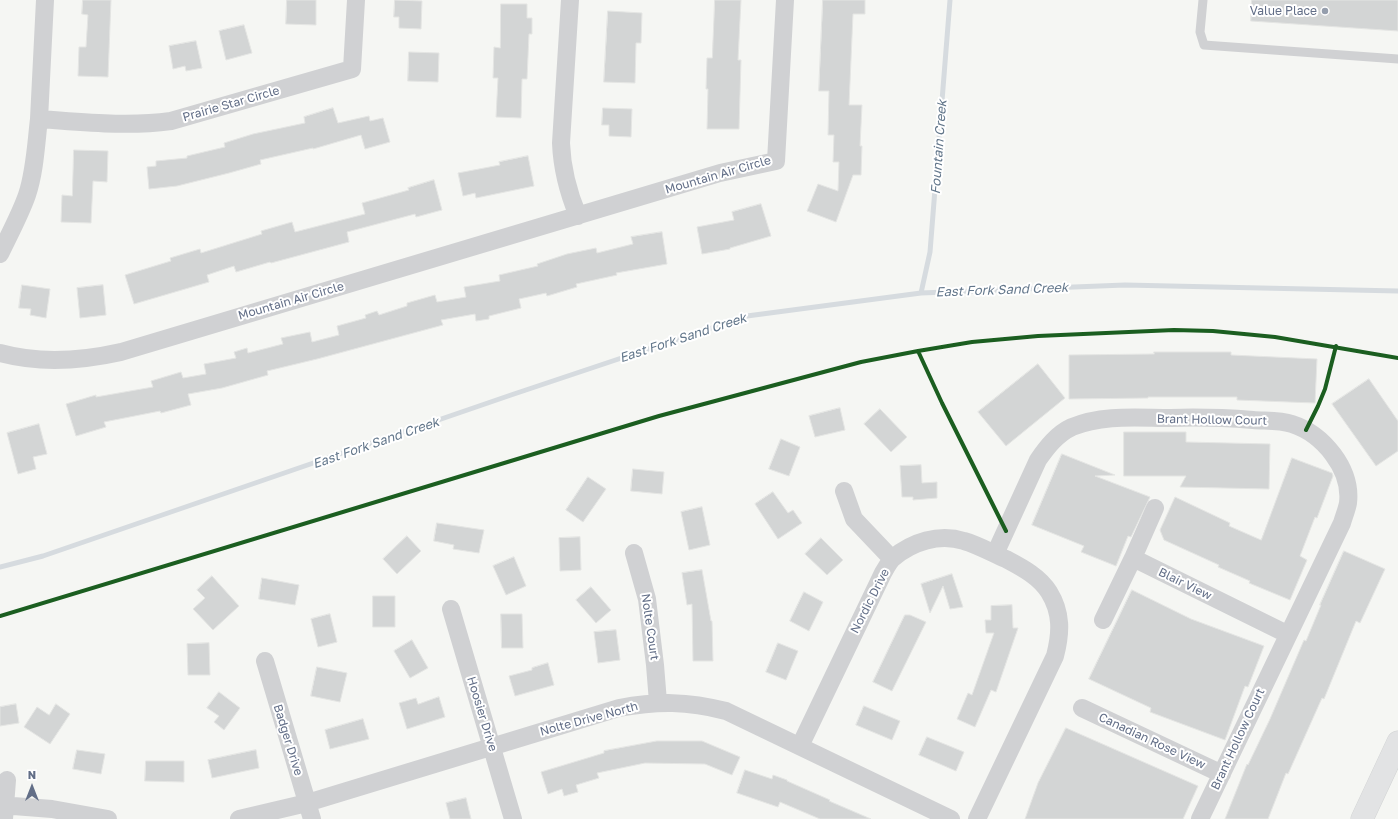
<!DOCTYPE html>
<style>
body{margin:0}
#map{position:relative;width:1398px;height:819px;overflow:hidden;background:#f5f6f3;font-family:"Golos Text",sans-serif}
canvas{display:block}
.north{position:absolute;left:12px;top:767px;width:40px;height:40px;-webkit-text-stroke:3px #fff;paint-order:stroke;rotate:0deg;font-size:11px;font-weight:700;line-height:16px;text-align:center;color:#626e87}
.north::after{content:'';display:block;margin:auto;width:14px;height:18px;background:#626e87;clip-path:polygon(50% 0,100% 100%,50% 72%,0 100%)}
</style>
<div id="map">
<canvas width="1398" height="819"></canvas>
<div class="north">N</div>
</div>
<script>
const c = document.querySelector('canvas').getContext('2d');
c.lineJoin = 'round';
function trace(path, color, width, dash) {
  c.strokeStyle = color;
  c.lineWidth = width;
  c.lineCap = dash ? 'butt' : 'round';
  c.setLineDash(dash || []);
  c.stroke(path);
}
function fill(path, color) {
  c.fillStyle = color;
  c.fill(path, 'evenodd');
}
function label(font, color, halo, rows, align = 'center') {
  c.font = font + ' "Golos Text",sans-serif';
  c.lineWidth = 4;
  c.setLineDash([]);
  c.textBaseline = 'middle';
  c.strokeStyle = halo;
  c.fillStyle = color;
  for (const [text, x, y, turn = 0] of rows) {
    c.save();
    c.translate(x, y);
    c.rotate((+turn || 0) * Math.PI / 180);
    c.textAlign = isNaN(turn) ? turn : align;
    if (halo) c.strokeText(text, 0, 0);
    c.fillText(text, 0, 0);
    c.restore();
  }
}
const stream = new Path2D(`
 M921,293L930,252L950,0
 M0,567L43,556L511,395L747,316L921,293L1125,285L1398,291`);
const building = new Path2D(`
 M83,0H111L108,77L78,76L79,47H86L88,15L82,14Z
 M287,0H316V25L286,24Z
 M395,0L422,1L421,29L399,28V17H394Z
 M715,0H741L738,60H741L739,129H707L708,89H706L707,58H712Z
 M823,0H865V14H853L849,105H862L860,146H862L861,175H853L836,222L807,211L818,184L838,191L839,162H833L834,135H828L829,91H819Z
 M1252,0H1398V31L1251,21Z
 M501,4H527V18H532V34H529L527,79H522L521,118L496,117L498,78H493L494,47L500,48Z
 M608,11L642,13L641,43H636L635,83L604,82Z
 M244,25L252,53L226,60L219,31Z
 M196,41L202,68L186,71L185,66L173,69L169,46Z
 M409,52L439,53L438,82L408,81Z
 M333,108L338,123L369,116L370,121L383,118L390,142L365,149L361,135L313,149V148L260,160L261,164L229,173L177,186L149,189L147,167L156,166V161L187,158V156L225,147L224,143L253,134L305,123L304,117Z
 M603,108L632,109L631,137L609,136V125H602Z
 M74,150L108,151L107,182L93,181L91,223L61,222L62,195L72,196Z
 M528,156L534,186L476,198L475,193L463,196L458,173L500,165L499,162Z
 M434,180L442,210L416,217L415,214L347,232L349,242L271,263L270,262L236,272L234,266L207,275L209,282L134,304L125,275L171,261L170,258L200,249L201,253L262,234L261,231L292,222L295,232L365,214L362,203L409,190L408,188Z
 M761,204L771,236L730,248V249L702,254L697,227L734,220L732,212Z
 M662,232L667,264L616,273L617,275L576,284L577,287L547,296L546,293L519,299L521,308L489,316V319L476,321L475,314L441,320L443,325L317,359L267,371L268,375L222,388L188,394L191,405L161,413L160,411L104,422L106,427L76,436L66,404L96,395V397L153,387L151,381L181,372L183,378L206,374L204,364L236,358L234,352L247,348L248,353L283,344L281,338L310,332L312,342L339,335L337,326L366,318L365,315L377,311L379,315L407,306V303L435,295L437,302L466,297L464,287L500,281L499,275L538,266L537,264L567,254L596,248L597,253L633,244L631,237Z
 M22,285L50,289L46,318L30,315L31,309L19,308Z
 M103,285L106,315L80,318L77,288Z
 M1154,352H1231V355L1317,359L1315,403L1237,400V397H1148V398L1069,399V355L1154,354Z
 M1038,364L1065,398L1006,446L978,412Z
 M1369,379L1398,421V451L1376,466L1332,404Z
 M840,408L845,430L815,437L809,416Z
 M880,409L907,437L891,452L864,424Z
 M39,424L47,454L33,457L36,469L18,474L7,433Z
 M1124,432H1186V442L1270,444L1269,489L1180,487L1186,476H1124Z
 M781,439L800,447L789,476L769,469Z
 M1062,454L1115,475L1095,476L1150,497L1131,537L1128,536L1116,566L1081,552L1084,546L1032,525Z
 M1292,458L1332,473L1333,476L1317,518L1315,517L1300,556L1307,560L1290,600L1249,583L1250,581L1218,567L1219,565L1164,540L1160,530L1175,497L1230,523L1229,526L1261,540Z
 M921,465L922,483L937,482V498L913,500V497H902L900,466Z
 M633,469L664,472L662,494L631,491Z
 M588,477L606,489L583,522L566,510Z
 M773,492L788,513L793,510L802,523L778,539L755,504Z
 M702,507L710,545L689,550L681,512Z
 M437,523L484,530L479,553L453,549L454,545L434,541Z
 M407,536L421,551L397,574L383,559Z
 M580,537L581,570L560,571L559,538Z
 M821,538L843,560L827,575L805,554Z
 M1344,551L1385,569L1360,623L1356,621L1324,699L1322,698L1288,774L1286,773L1268,819H1225L1247,764L1248,765L1270,719L1304,640L1306,641L1321,605H1320Z
 M514,557L526,586L506,595L493,566Z
 M702,570L711,621H712L713,661H693L692,604L687,605L682,573Z
 M952,574L963,607L950,609L943,586L930,613L921,584Z
 M212,576L239,606L213,630L193,609L205,598L197,590Z
 M262,578L299,585L295,605L259,599Z
 M591,587L611,610L596,623L576,600Z
 M1132,590L1191,619L1264,646L1248,687L1245,686L1225,740L1150,712L1151,708L1089,679Z
 M804,592L823,602L809,631L790,621Z
 M373,596H395V627H373Z
 M1012,605L1013,628H1018L996,692L991,690L975,727L957,719L968,693L972,695L994,633H986L985,620H991V606Z
 M330,614L337,642L318,647L311,619Z
 M501,614H522L523,648H502Z
 M905,615H910L926,622L892,691L873,682Z
 M616,630L620,660L598,663L594,632Z
 M412,640L428,668L410,678L394,651Z
 M209,643L210,675H188L187,644Z
 M778,643L798,651L786,680L766,672Z
 M548,663L554,685L515,696L509,676L532,670V668Z
 M317,667L347,673L340,702L311,696Z
 M219,692L240,708L224,730L214,722L219,716L207,708Z
 M439,697L445,717L407,729L399,703L416,698L418,704Z
 M16,704L19,723L0,726V707Z
 M56,704L70,714L50,744L24,727L37,707L49,715Z
 M864,706L900,721L892,740L856,725Z
 M363,719L369,739L330,749L325,730Z
 M1066,728L1198,786L1183,819H1025L1038,783Z
 M927,737L964,752L956,771L919,755Z
 M657,741H702L740,757L732,775L705,764L645,763L597,773L599,778L576,785L578,792L564,796L562,789L548,794L541,772L604,753V751Z
 M77,750L105,754L101,774L73,769Z
 M256,750L259,768L212,778L208,760Z
 M146,761H184V782L145,781Z
 M745,770L772,779L773,775L787,780V781L830,800L829,801L871,819H820L780,802L778,807L737,793Z
 M466,798L471,819H450L446,803Z`);
const lane = new Path2D(`
 M1203,0L1200,32L1204,45L1398,59`);
const street = new Path2D(`
 M45,0L39,119C83,122 127,127 171,121L352,69L356,0
 M570,0L561,143C562,169 568,192 578,216
 M0,254C9,235 20,215 27,195C35,171 36,144 39,119
 M0,353C40,364 81,361 121,352L720,173L776,161L785,0
 M844,491L854,519L892,559
 M1155,508L1133,558L1287,634
 M634,553L647,599L655,665L658,702
 M995,554L1038,460C1047,447 1057,434 1072,427C1103,414 1139,418 1171,418C1199,417 1226,418 1253,420C1266,421 1280,420 1292,424C1323,434 1352,469 1348,503C1347,509 1344,516 1342,523L1200,819
 M451,609L513,819
 M1103,620L1133,558
 M265,661L312,819
 M1082,708L1222,774
 M800,746L883,573C886,568 889,562 893,558C912,542 939,533 964,541C978,545 992,553 1006,559C1021,567 1039,576 1049,592C1062,613 1061,633 1055,656L977,819
 M0,805L52,809L108,819
 M4,819L7,780
 M239,819L307,803L619,708C658,701 687,701 726,711L951,819`);
const highway = new Path2D(`
 M1362,819L1398,742`);
const cycleway = new Path2D(`
 M918,351L942,403L1006,531
 M1306,430L1318,406L1325,389L1336,346
 M0,616L659,416L861,362L918,351L972,342L1038,336L1174,330L1213,331L1275,337L1398,358`);
const markers = [
 [1325,11,4,"#959ead"]
];
const poiNames = [
 ["Value Place",1317,11]
];
const streetNames = [
 ["Prairie Star Circle",231,104,-16],
 ["Mountain Air Circle",718,175,-16],
 ["Mountain Air Circle",291,301,-16],
 ["Brant Hollow Court",1212,420,1],
 ["Blair View",1185,584,26],
 ["Nordic Drive",870,601,-63],
 ["Nolte Court",650,627,82],
 ["Hoosier Drive",482,714,73],
 ["Nolte Drive North",589,719,-15],
 ["Brant Hollow Court",1238,739,-65],
 ["Badger Drive",288,740,73],
 ["Canadian Rose View",1152,741,25]
];
const waterNames = [
 ["Fountain Creek",939,147,-86],
 ["East Fork Sand Creek",1002,290,-2],
 ["East Fork Sand Creek",683,338,-18],
 ["East Fork Sand Creek",376,443,-19]
];
trace(stream, '#d6dbdf', 5);
fill(building, '#d3d5d5');
trace(building, '#e4e5e3', 1);
trace(highway, '#d1d3d3', 23);
trace(lane, '#d0d1d3', 9);
trace(street, '#d0d1d3', 18);
trace(highway, '#e2e3e4', 22);
trace(cycleway, '#1b5e20', 4);
for (const [x, y, r, color] of markers) {
  const dot = new Path2D();
  dot.arc(x, y, r, 0, 2 * Math.PI);
  c.fillStyle = color;
  c.fill(dot);
  trace(dot, '#fff', 1.5);
}
label('12px', '#626e87', '#fff', poiNames, 'right');
label('12px', '#626e87', '#fff', streetNames);
label('italic 13px', '#63778b', '#fff', waterNames);
</script>
